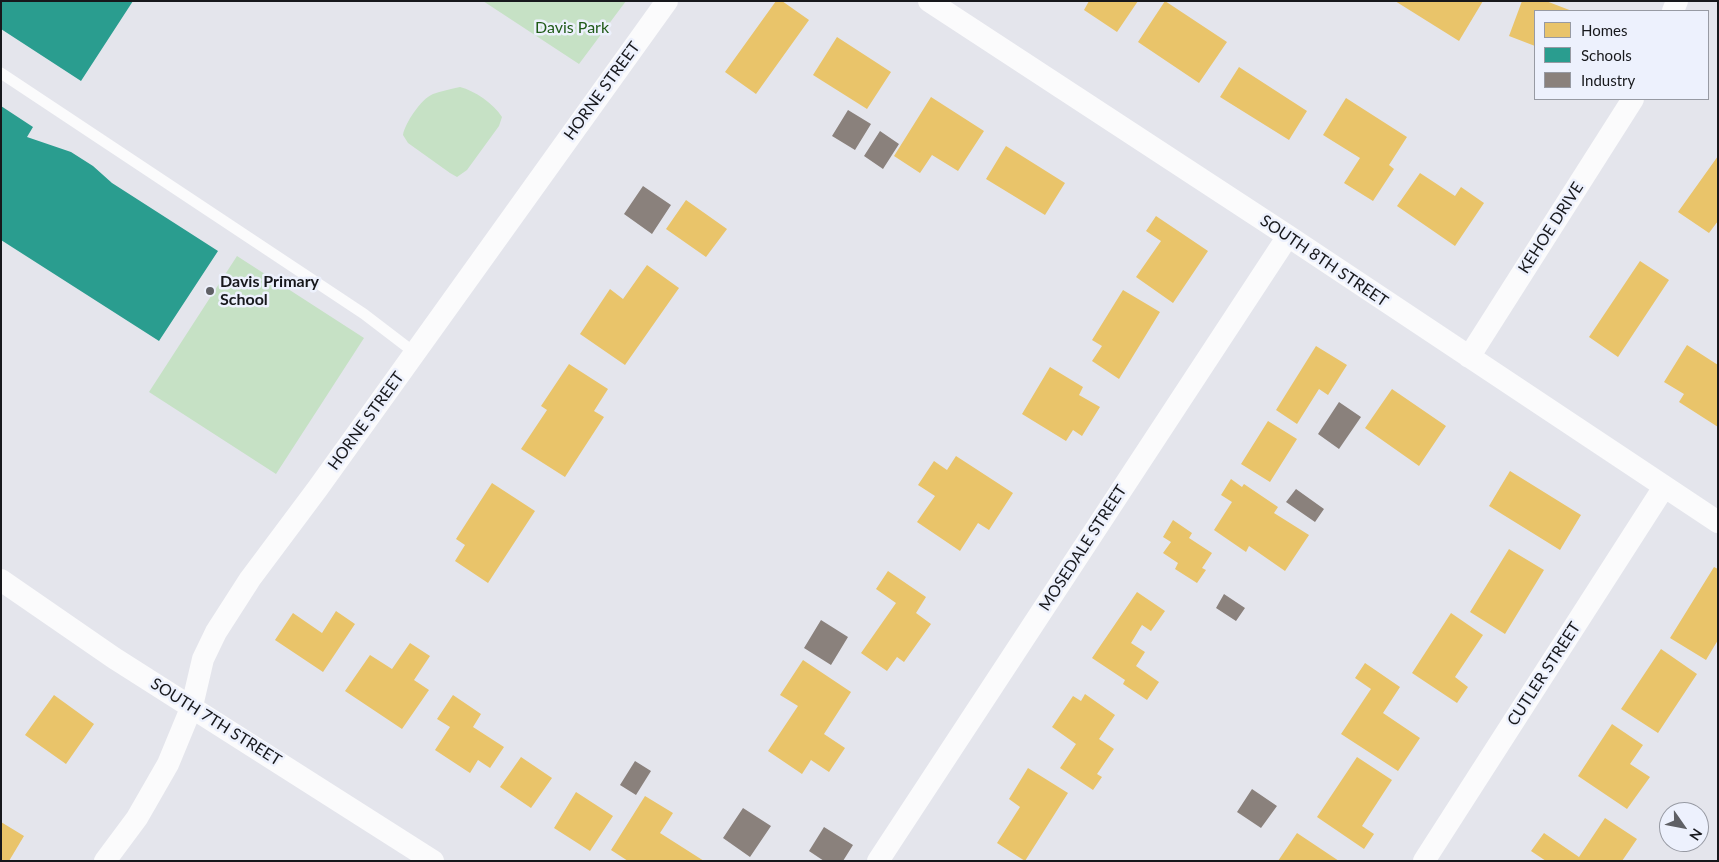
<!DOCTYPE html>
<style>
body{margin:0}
#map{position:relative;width:1719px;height:862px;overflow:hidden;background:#e4e5ec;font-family:Lato,sans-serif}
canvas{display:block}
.frame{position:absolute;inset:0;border:2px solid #17181c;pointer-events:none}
.legend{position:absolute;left:1534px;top:10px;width:175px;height:90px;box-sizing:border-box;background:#edf1fd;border:1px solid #979aa3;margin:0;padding:6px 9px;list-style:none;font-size:15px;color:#17181c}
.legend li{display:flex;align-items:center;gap:10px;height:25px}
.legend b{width:25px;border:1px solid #979aa3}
.north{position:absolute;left:1659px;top:802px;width:50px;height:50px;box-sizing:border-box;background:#edf1fd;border:1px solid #979aa3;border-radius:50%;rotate:123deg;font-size:14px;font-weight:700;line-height:20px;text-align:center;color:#17181c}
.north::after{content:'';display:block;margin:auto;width:18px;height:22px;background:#5f6065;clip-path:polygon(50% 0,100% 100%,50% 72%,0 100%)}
</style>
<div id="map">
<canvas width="1719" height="862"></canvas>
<div class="frame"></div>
<ul class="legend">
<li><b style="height:14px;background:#e9c46a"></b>Homes</li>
<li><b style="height:14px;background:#2a9d8f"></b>Schools</li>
<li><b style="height:14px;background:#8a817c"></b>Industry</li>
</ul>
<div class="north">N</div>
</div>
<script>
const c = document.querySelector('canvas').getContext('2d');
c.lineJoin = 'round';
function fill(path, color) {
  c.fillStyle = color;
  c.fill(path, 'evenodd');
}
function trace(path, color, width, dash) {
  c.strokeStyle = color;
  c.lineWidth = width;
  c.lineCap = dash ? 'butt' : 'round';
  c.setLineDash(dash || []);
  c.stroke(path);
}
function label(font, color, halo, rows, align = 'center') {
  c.font = font + ' Lato,sans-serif';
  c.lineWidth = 5;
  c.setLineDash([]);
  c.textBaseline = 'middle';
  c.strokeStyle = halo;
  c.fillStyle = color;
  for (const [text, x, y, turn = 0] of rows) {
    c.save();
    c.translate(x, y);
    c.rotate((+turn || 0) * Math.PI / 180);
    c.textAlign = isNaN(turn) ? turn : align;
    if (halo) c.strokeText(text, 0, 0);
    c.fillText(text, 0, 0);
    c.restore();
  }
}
const green = new Path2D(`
 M483,1H626L579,64Z
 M460,87C475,91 493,103 502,117L499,126L467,170L457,177L450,173L408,143L403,135C405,123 421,99 433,94C441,91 451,89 460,87Z
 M237,256L364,338L276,474L149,392Z`);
const homes = new Path2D(`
 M776,1H782L809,20L756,94L725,72Z
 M1089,1H1138L1117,32L1084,10Z
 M1165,1L1227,42L1199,83L1138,42Z
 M1395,1H1483L1459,41Z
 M1522,1H1546L1572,11H1535V46L1509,36Z
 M837,37L891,72L867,109L813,75Z
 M1239,67L1307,111L1289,140L1220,97Z
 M931,97L984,131L958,171L932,155L920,173L894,156Z
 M1346,98L1407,137L1389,165L1394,169L1373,201L1344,183L1360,158L1323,135Z
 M1006,146L1065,183L1045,215L986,179Z
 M1718,156V221L1709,233L1678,212Z
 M1420,173L1455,196L1461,187L1484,203L1455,246L1397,206Z
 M686,200L727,229L706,257L666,229Z
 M1156,216L1208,251L1173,303L1136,277L1161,241L1146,231Z
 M1640,261L1669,280L1618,357L1589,337Z
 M647,265L679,288L625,365L580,334L610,289L623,299Z
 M1123,290L1160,312L1119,379L1092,361L1102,346L1092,340Z
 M1687,345L1718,365V427L1679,402L1684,394L1664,382Z
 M1316,346L1347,365L1328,395L1319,389L1297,424L1276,410Z
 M569,364L608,389L594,411L604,417L565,477L521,449L547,410L541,406Z
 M1050,367L1083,387L1079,395L1100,407L1082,436L1073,430L1066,441L1022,414Z
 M1392,389L1446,426L1419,466L1365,428Z
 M1268,421L1297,439L1270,482L1241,464Z
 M956,456L1013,493L989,530L978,523L960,551L917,522L935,496L918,485L934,461L947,470Z
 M1510,471L1581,515L1560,550L1489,506Z
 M1231,479L1242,487L1244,484L1278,507L1274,513L1309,535L1285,571L1249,546L1246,552L1214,530L1232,502L1221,495Z
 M492,483L535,511L488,583L455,561L465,545L456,539Z
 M1173,520L1192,533L1189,538L1212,553L1202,568L1206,570L1197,583L1175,569L1178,563L1163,553L1171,542L1163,537Z
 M1509,549L1544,570L1505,634L1470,612Z
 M1714,567L1718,569V640L1706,660L1670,638Z
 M888,571L926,597L916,613L931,624L904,662L897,657L887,671L861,653L896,603L876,589Z
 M1137,592L1165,611L1151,631L1142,625L1131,643L1145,652L1136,666L1159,682L1147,700L1123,684L1125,680L1092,658Z
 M336,611L355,624L323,672L275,640L293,613L322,633Z
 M1451,613L1483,635L1455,677L1468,687L1457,703L1412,673Z
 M410,643L430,656L414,680L429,690L402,729L345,691L370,655L392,669Z
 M1661,649L1697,674L1658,733L1621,709Z
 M803,660L851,692L824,734L845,748L829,772L811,760L802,774L768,751L798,706L780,695Z
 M1365,663L1400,687L1383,713L1420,738L1398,771L1341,734L1371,689L1355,678Z
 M1085,694L1115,715L1099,739L1114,749L1097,774L1102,777L1093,790L1060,768L1076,744L1052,727L1073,696L1081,701Z
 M54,695L94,724L66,764L25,735Z
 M453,695L481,714L473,727L504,747L490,768L478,760L470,773L435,750L450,727L437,719Z
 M1612,724L1643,745L1630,764L1650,777L1627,809L1578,776Z
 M521,757L552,778L531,808L500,787Z
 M1357,757L1392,780L1362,826L1374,834L1364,849L1317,817Z
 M1028,768L1068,793L1025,861L997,843L1020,807L1009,799Z
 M576,792L613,816L590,851L554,828Z
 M645,796L673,813L660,833L704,861H628L611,850Z
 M1605,818L1637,839L1622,861H1546L1531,851L1544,833L1579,857Z
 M1,822L24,836L9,861H1Z
 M1297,833L1339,861H1278Z`);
const schools = new Path2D(`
 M1,1H133L81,81L1,29Z
 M1,106L33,127L27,137L71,152L93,166L112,183L218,251L159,341L1,240Z`);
const industry = new Path2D(`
 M848,110L871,124L855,150L832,136Z
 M880,131L899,144L883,169L864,156Z
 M643,186L671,205L652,234L624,214Z
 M1339,402L1361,417L1339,449L1318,434Z
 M1296,489L1324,509L1315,522L1286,502Z
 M1224,594L1245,608L1236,621L1216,608Z
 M821,620L848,637L831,665L804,648Z
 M635,761L651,771L636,795L620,785Z
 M1252,789L1277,806L1261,828L1237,812Z
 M743,808L771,826L750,857L723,838Z
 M824,827L853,845L843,861H824L809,851Z`);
const service = new Path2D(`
 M1,73L364,314L415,353`);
const minor = new Path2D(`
 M929,1L1288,236L1718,522
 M1673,11L1677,1
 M1469,357L1633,99
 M1,580L114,658L433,861
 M105,861L137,818L168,764L192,706L203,659L216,632L250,579L318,488L667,1
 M878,861L1288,236
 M1424,861L1664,487`);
const markers = [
 [210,291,5,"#5f6065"]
];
const parkNames = [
 ["Davis Park",572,28]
];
const streetNames = [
 ["HORNE STREET",602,91,-54],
 ["KEHOE DRIVE",1551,228,-57],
 ["SOUTH 8TH STREET",1324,261,34],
 ["HORNE STREET",366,421,-54],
 ["MOSEDALE STREET",1083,548,-57],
 ["CUTLER STREET",1544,674,-57],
 ["SOUTH 7TH STREET",216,722,32]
];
const poiNames = [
 ["Davis Primary",220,282],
 ["School",220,300]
];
fill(green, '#c6e1c5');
fill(homes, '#e9c46a');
fill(schools, '#2a9d8f');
fill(industry, '#8a817c');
trace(service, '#fbfbfc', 11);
trace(minor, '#fbfbfc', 22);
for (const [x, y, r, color] of markers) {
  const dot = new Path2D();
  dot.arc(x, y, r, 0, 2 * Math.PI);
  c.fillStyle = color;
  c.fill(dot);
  trace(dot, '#edf1fd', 2);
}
label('16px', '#205b18', '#edf1fd', parkNames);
label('16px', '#17181c', '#edf1fd', streetNames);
label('bold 16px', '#17181c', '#edf1fd', poiNames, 'left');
</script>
